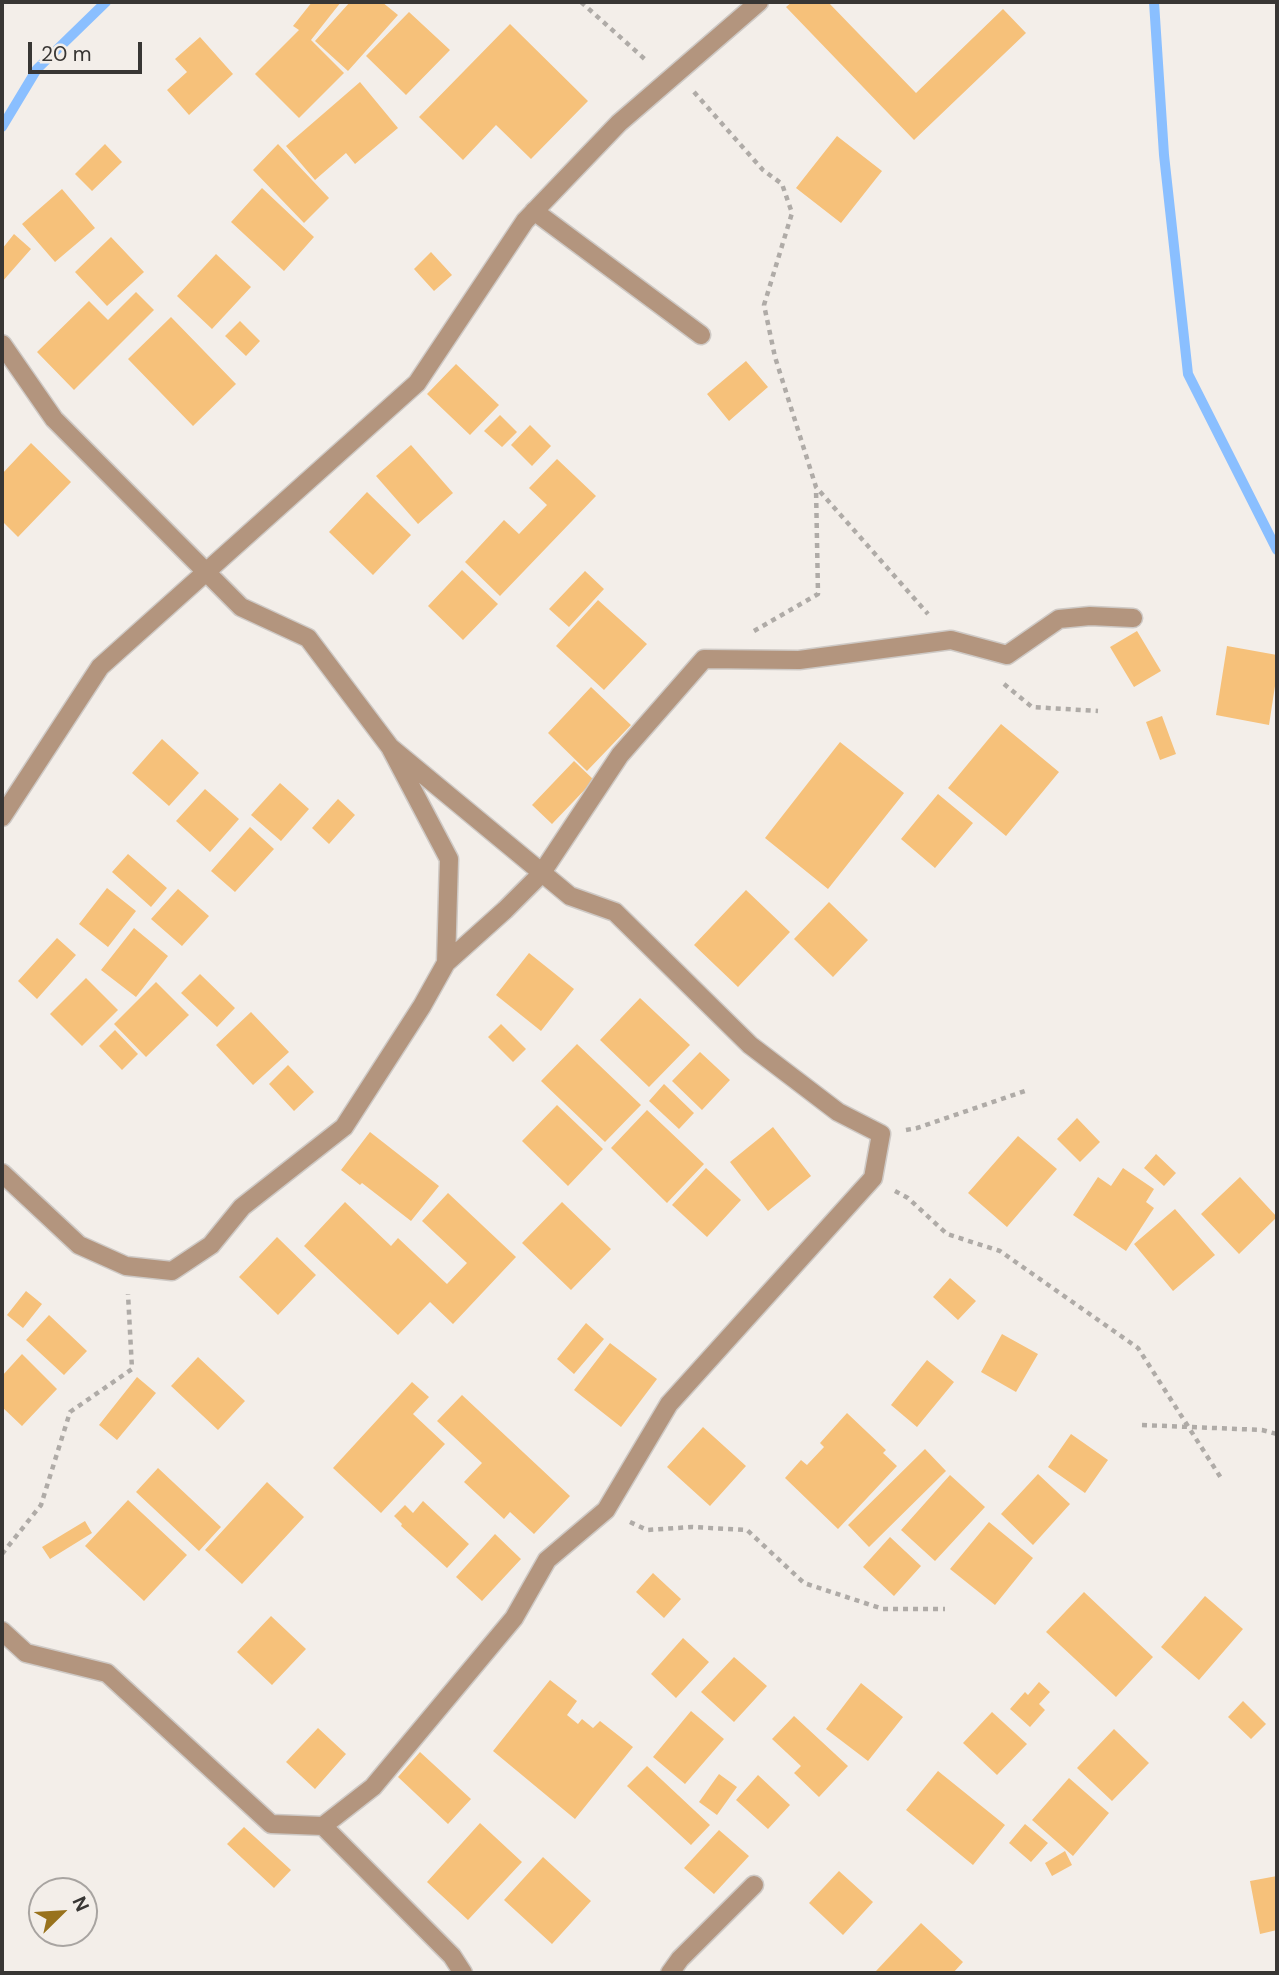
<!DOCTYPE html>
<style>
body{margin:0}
#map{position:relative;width:1279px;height:1975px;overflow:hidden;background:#f3eee9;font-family:"DM Sans",sans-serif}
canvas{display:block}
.frame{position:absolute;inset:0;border:4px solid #383634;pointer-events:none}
.north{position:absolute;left:28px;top:1877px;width:70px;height:70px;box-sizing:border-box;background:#f3eee9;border:2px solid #a8a4a1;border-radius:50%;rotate:66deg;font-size:19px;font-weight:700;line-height:28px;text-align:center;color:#383634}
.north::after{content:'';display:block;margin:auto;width:24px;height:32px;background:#98721d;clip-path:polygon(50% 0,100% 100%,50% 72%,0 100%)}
.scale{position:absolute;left:28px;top:42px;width:114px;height:32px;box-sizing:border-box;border:4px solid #383634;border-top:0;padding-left:9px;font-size:21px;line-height:24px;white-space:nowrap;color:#383634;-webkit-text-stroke:5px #f3eee9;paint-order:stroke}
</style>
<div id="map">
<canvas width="1279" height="1975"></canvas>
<div class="frame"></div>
<div class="north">N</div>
<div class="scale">20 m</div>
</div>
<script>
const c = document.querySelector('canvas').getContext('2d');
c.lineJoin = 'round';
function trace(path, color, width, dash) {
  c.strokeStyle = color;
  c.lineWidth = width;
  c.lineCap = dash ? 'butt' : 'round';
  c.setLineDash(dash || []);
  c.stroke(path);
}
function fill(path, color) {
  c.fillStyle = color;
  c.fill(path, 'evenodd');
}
const stream = new Path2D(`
 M1154,2L1164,155L1188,374L1277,550
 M2,127L37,69L106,2`);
const building = new Path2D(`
 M312,2H341L311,40L344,73L299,118L255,74L299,30L293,26Z
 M350,2H382L398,15L348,71L315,41Z
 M792,2H828L916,93L1003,9L1026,33L914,140L786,7Z
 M409,12L450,50L406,95L366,56Z
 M510,24L588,101L531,159L496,125L463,160L419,117Z
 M200,37L233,74L189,115L167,90L187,72L175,59Z
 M360,82L398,128L355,164L346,153L315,180L286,146Z
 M837,136L882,171L841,223L796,188Z
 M105,144L122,162L92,191L75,174Z
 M278,144L329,198L304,223L253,170Z
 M262,188L314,237L284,271L231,222Z
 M62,189L95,228L55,262L22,224Z
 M14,234L31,249L2,282V249Z
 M111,237L144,272L107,306L75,272Z
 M431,252L452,275L434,291L414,269Z
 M216,254L251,287L212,329L177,296Z
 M136,292L154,310L74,390L37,352L89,301L108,320Z
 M171,317L236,384L193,426L128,359Z
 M240,321L260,341L246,356L225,336Z
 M746,361L768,387L729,421L707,394Z
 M456,364L499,405L470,435L427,394Z
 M500,415L517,432L502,447L484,431Z
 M530,425L551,446L532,466L511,445Z
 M31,443L71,482L18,537L2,521V474Z
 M411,445L453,493L418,524L376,476Z
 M557,459L596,496L500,596L465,562L504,520L519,534L547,505L529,488Z
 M367,492L411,535L373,575L329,532Z
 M462,570L498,604L463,640L428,606Z
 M585,571L604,589L569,627L549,609Z
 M598,600L647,644L604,690L556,646Z
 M1137,631L1161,671L1134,687L1110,647Z
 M1227,646L1277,655V673L1269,725L1216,715Z
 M591,687L631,725L587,771L548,733Z
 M1162,716L1176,754L1160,760L1146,722Z
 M1001,724L1059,772L1006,836L948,788Z
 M162,739L199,773L169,806L132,773Z
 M840,742L904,793L828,889L765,838Z
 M574,761L594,780L552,824L532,805Z
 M280,783L309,809L281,841L251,815Z
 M205,789L239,819L210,852L176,821Z
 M938,794L973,823L935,868L901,839Z
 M338,799L355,815L329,844L312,828Z
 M250,827L274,849L235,892L211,871Z
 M128,854L167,888L151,907L112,872Z
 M107,888L136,911L108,947L79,924Z
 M178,889L209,916L182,946L151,919Z
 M746,890L790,932L738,987L694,945Z
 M829,902L868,940L833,977L794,939Z
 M134,928L168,956L136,997L101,970Z
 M57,938L76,955L37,999L18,981Z
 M529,953L574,989L541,1031L496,995Z
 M200,974L235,1008L217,1027L181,993Z
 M86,978L118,1010L82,1046L50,1014Z
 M156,982L189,1015L146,1057L114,1024Z
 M640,998L690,1045L649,1087L600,1040Z
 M251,1012L289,1052L253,1085L216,1045Z
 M501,1024L526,1049L513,1062L488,1037Z
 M115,1030L138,1054L122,1070L99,1046Z
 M577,1044L641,1105L605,1142L541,1081Z
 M700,1052L730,1080L702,1110L672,1081Z
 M288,1065L314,1092L294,1111L269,1084Z
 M664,1084L694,1113L679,1129L649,1101Z
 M557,1105L603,1149L568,1186L522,1141Z
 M647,1110L704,1164L667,1203L611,1148Z
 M1077,1118L1100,1142L1080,1162L1057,1139Z
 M773,1127L811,1176L768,1211L730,1162Z
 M370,1132L439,1186L411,1221L362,1183L360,1185L341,1170Z
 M1018,1136L1057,1169L1007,1227L968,1193Z
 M1156,1154L1176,1173L1164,1186L1144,1168Z
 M706,1168L741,1200L707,1237L672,1205Z
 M1123,1168L1154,1189L1146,1202L1154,1208L1126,1251L1073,1215L1098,1177L1111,1186Z
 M1240,1177L1277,1217L1239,1254L1201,1214Z
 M448,1193L516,1257L453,1324L430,1302L398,1335L304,1246L345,1202L391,1246L398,1238L447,1284L467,1263L422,1221Z
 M562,1202L611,1249L571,1290L522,1243Z
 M1175,1209L1215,1255L1173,1291L1134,1244Z
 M277,1237L316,1275L278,1315L239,1277Z
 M950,1278L976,1301L958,1320L933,1297Z
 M26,1291L42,1304L23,1328L7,1315Z
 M49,1315L87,1351L64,1375L26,1340Z
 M586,1323L604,1339L574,1374L557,1359Z
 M1002,1334L1038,1354L1016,1392L981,1372Z
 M610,1343L657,1379L621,1427L574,1390Z
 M22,1354L57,1389L22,1426L2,1407V1376Z
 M198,1357L245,1401L218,1430L171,1386Z
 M927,1360L954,1382L917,1427L891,1405Z
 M137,1377L156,1393L117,1440L99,1425Z
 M412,1382L429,1397L413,1414L445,1444L381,1513L333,1468Z
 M462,1395L570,1496L534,1534L510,1512L504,1519L464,1482L482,1463L437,1421Z
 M847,1413L886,1450L883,1453L897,1466L838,1529L785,1478L801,1460L807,1465L824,1447L820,1443Z
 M703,1427L746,1466L710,1506L667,1467Z
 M1071,1434L1108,1460L1085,1493L1048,1467Z
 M925,1449L946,1471L869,1547L848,1525Z
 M158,1468L221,1527L199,1551L136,1492Z
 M1038,1474L1070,1504L1033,1545L1001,1514Z
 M950,1475L985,1507L935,1561L901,1530Z
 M267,1482L304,1517L242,1584L205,1550Z
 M128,1500L187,1555L144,1601L85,1546Z
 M423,1501L469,1544L447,1568L401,1526L402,1524L394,1516L405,1505L413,1513Z
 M85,1521L92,1533L50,1559L42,1547Z
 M989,1522L1033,1558L995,1605L950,1569Z
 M495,1534L521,1559L482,1601L456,1577Z
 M890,1537L921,1566L894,1596L863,1567Z
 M653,1573L681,1599L664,1618L636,1592Z
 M1084,1592L1153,1657L1116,1697L1046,1632Z
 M1205,1596L1243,1629L1199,1680L1161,1647Z
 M271,1616L306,1649L272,1685L237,1652Z
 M683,1638L709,1662L676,1698L651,1674Z
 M734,1657L767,1686L734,1722L701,1692Z
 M550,1680L577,1701L567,1715L578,1724L582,1719L593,1728L600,1721L633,1747L575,1819L493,1751Z
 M1039,1682L1050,1692L1039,1704L1045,1710L1030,1727L1010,1709L1025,1692L1028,1695Z
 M861,1683L903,1717L868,1761L826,1729Z
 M1243,1701L1266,1724L1251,1739L1228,1717Z
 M691,1711L724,1739L685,1784L653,1757Z
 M992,1712L1027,1744L997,1775L963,1743Z
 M794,1716L848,1766L819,1797L794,1773L801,1766L772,1739Z
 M318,1728L346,1754L315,1789L286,1762Z
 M1114,1729L1149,1763L1112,1801L1077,1768Z
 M420,1752L471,1799L448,1824L398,1777Z
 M647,1766L710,1825L691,1845L627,1786Z
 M938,1771L1005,1825L973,1865L906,1810Z
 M719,1774L737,1787L717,1815L699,1802Z
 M758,1775L790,1805L768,1829L736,1800Z
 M1069,1778L1109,1813L1073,1856L1032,1820Z
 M480,1823L522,1862L468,1920L427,1882Z
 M1025,1824L1048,1843L1031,1862L1009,1843Z
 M244,1827L291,1870L274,1888L227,1844Z
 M719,1830L749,1856L714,1894L684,1868Z
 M1065,1851L1072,1865L1052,1876L1045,1863Z
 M543,1857L591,1901L552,1944L504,1900Z
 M839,1871L873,1902L843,1935L809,1903Z
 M1277,1876V1930L1260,1934L1250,1881Z
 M921,1923L963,1962L953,1973H879L876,1971Z`);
const path = new Path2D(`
 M581,2L648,62
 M694,92L763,170L782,184L792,213L764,305L775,357L816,487L928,614
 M754,631L818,594L816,488
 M1004,684L1032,707L1098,711
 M906,1130L917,1128L1025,1091
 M895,1191L908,1198L947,1234L1000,1251L1138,1348L1221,1478
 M1142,1425L1262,1430L1277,1434
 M630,1522L647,1530L692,1527L747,1530L804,1583L883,1609H945
 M2,1554L41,1505L70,1412L132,1369L128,1294`);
const street = new Path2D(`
 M534,211L701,335
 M2,344L54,419L241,607L308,638L390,747L449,859L446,963L422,1006L344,1127L242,1207L211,1245L172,1271L126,1266L79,1245L2,1173
 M2,817L100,667L417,383L525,221L619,123L759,2
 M446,963L505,910L541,874L620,755L704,659L799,660L951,640L1007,655L1059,619L1090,616L1133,618
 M2,1631L26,1653L107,1673L271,1824L323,1826L373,1787L514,1618L547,1560L606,1510L669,1404L873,1178L881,1134L838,1112L750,1045L615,912L570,896L390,747
 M323,1826L452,1956L463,1973
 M670,1973L680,1959L754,1885`);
trace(stream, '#8abfff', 10);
fill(building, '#f6c17a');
trace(street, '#cec9c5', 21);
trace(path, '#afaba7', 4.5, [5, 5]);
trace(street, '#b3957e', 18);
</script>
